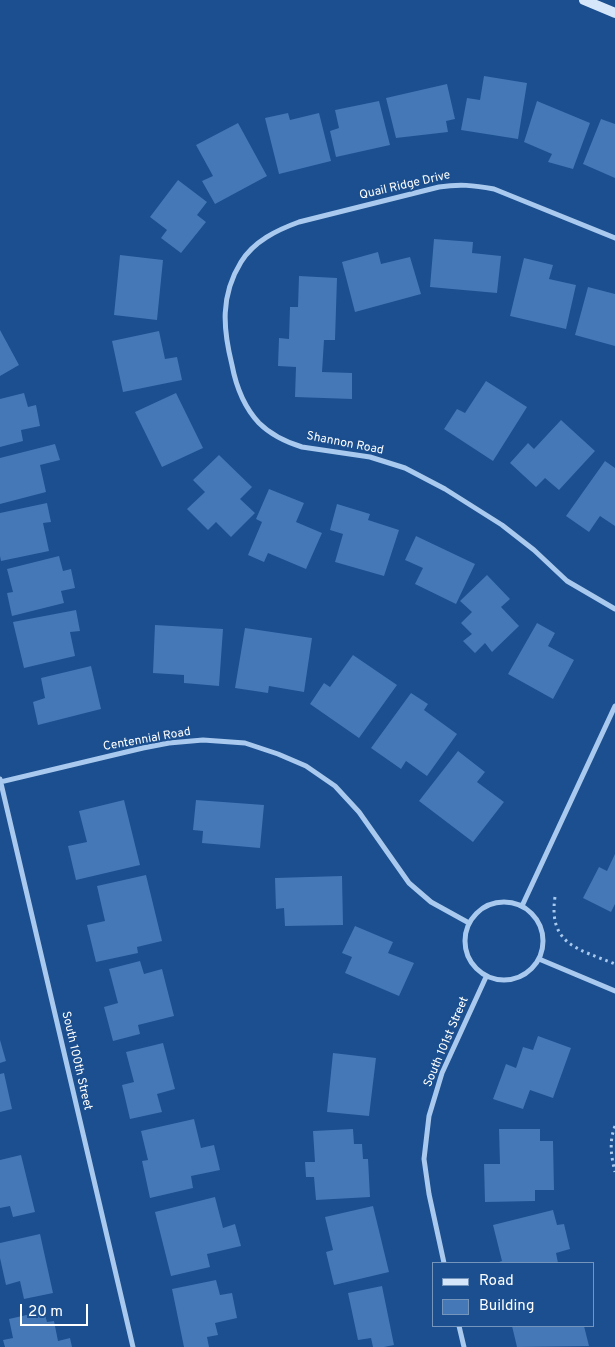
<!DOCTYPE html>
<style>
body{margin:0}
#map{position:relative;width:615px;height:1347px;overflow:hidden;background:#1b4f8f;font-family:Overpass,sans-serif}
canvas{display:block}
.legend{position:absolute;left:432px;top:1262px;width:162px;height:65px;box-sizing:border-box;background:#1b4f8f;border:1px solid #7695bc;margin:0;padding:6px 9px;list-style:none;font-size:15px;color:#fff}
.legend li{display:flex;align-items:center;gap:10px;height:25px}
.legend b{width:25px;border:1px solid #7695bc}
.scale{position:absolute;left:20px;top:1304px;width:68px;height:22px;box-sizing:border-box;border:2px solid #fff;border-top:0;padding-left:6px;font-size:15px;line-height:18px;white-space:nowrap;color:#fff;-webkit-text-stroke:4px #1b4f8f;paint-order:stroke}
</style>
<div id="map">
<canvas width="615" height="1347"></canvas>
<ul class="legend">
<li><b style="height:6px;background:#d6e6fa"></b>Road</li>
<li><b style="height:14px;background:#4478b7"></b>Building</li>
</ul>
<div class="scale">20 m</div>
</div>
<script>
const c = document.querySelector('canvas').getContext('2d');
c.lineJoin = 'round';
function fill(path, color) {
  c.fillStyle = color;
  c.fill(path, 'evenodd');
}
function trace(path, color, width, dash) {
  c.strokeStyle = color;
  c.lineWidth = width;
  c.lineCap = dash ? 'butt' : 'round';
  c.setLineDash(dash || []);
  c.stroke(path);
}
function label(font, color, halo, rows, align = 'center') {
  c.font = font + ' Overpass,sans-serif';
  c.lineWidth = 4;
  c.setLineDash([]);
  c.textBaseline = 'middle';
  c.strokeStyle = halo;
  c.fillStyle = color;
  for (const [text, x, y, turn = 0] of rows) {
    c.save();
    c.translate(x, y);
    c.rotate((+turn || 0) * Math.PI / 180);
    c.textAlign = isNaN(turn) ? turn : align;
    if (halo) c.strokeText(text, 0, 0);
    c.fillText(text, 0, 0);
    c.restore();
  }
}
const building = new Path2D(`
 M484,76L527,83L518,139L461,130L467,98L480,100Z
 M447,84L455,119L446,121L448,132L396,138L386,98Z
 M379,101L390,145L336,157L330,131L339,128L335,110Z
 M537,101L590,123L573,169L548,162L552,154L524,142Z
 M288,113L290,120L319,113L331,161L279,174L265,118Z
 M601,119L615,124V178L583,164Z
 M238,123L267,176L215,204L202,181L213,176L196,145Z
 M178,180L207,202L197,215L206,222L181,253L161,238L167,230L150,217Z
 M434,239L473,242L472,253L501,256L497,293L430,287Z
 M378,252L381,264L410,257L421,294L355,312L342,262Z
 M120,255L163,260L157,320L114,315Z
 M524,258L553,265L549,279L576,285L566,329L510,316Z
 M299,276L337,278L335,340H324L322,372L352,373V399L295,397L296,367L278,366L279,338L289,339L290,307H298Z
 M588,287L615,294V346L575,335Z
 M0,330L19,365L0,376Z
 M159,331L165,359L177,357L182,380L123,392L112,341Z
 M486,381L527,407L493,461L444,429L457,409L465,413Z
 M24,393L28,407L36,405L40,426L21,430L23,441L0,447V399Z
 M176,393L203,448L162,467L135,412Z
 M561,420L595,451L559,490L545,478L536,487L510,463L528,443L534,449Z
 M55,444L60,460L40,465L46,492L0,504V458Z
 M219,455L252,487L240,499L255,513L231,537L216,522L208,530L187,509L205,492L193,480Z
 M605,461L615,468V526L600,516L589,532L566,516Z
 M269,489L304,503L296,522L322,533L306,569L268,553L264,562L248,555L262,522L256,519Z
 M47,503L51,522L43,523L49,551L1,561L0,556V513Z
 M337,504L370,514L368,520L399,530L384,576L335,562L343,534L330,530Z
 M416,536L475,564L456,604L415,584L423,568L405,560Z
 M59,556L63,571L71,569L75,588L61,591L64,603L12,616L7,593L13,592L7,569Z
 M487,575L510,599L501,607L519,626L492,652L485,643L475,653L463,641L472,634L461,623L472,612L460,601Z
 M76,610L80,631L70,632L75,656L24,668L13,622Z
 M537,623L555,633L548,646L574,660L553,699L508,674Z
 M155,625L223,629L219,686L184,683V675L153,673Z
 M245,628L312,638L304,692L269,686L268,693L235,688Z
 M353,655L397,685L359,738L310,704L324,683L330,687Z
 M91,666L101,709L38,725L33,702L45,698L41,678Z
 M411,693L428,704L424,710L457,734L427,776L406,761L401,769L371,748Z
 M458,751L485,772L477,782L504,802L473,842L419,801Z
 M124,800L140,865L76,880L68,846L87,842L79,811Z
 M196,800L264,805L260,848L202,843L203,831L193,830Z
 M615,854V904L611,912L583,898L599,867L607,871Z
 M146,875L162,941L137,947L138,953L96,962L87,925L105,921L97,886Z
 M342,876L343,925L285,926L284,908L276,909L275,878Z
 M355,926L393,942L388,953L414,963L399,996L345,973L352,957L342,953Z
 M140,961L144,974L162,969L174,1016L138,1025L140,1034L113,1041L104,1007L118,1003L109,969Z
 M538,1036L571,1048L553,1098L530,1090L523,1109L493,1099L506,1064L516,1068L523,1047L533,1050Z
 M0,1040L6,1061L0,1063Z
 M163,1043L175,1089L157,1094L162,1112L130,1119L122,1085L134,1082L126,1052Z
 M333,1053L376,1058L369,1116L327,1112Z
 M4,1073L12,1109L0,1112V1074Z
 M194,1119L201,1148L214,1145L220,1170L191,1176L193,1188L150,1198L142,1161L148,1160L141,1131Z
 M353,1129L354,1144H362L363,1159H368L370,1197L316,1200L314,1177H306L305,1162H315L313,1131Z
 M499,1129H540V1141H553L554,1190H535V1201L485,1202L484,1164H500Z
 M21,1155L35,1212L13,1217L10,1206L0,1208V1160Z
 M215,1197L223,1228L235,1224L241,1246L207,1254L210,1267L171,1276L155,1212Z
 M373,1206L389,1272L334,1285L326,1252L333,1250L325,1217Z
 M553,1210L557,1225L564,1224L570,1249L556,1253L558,1263H496L502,1261L493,1225Z
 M40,1234L53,1293L24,1299L20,1281L6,1285L0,1258V1243Z
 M216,1280L220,1295L232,1293L237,1318L215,1323L218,1335L207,1337L209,1347H184L172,1289Z
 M382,1286L394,1345L384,1347H373L371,1338L358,1340L348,1293Z
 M44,1311L47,1322L54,1321L58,1341L70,1338L72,1347H5L3,1340L13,1338L9,1319Z
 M512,1326H584L589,1346L517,1347Z`);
const path = new Path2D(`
 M555,897C548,945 579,949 615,964
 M615,1126C609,1141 611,1156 615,1172`);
const street = new Path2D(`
 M615,238L494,189C473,185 459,184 439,187L299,222C277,230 254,241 241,262C220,296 223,329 232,365C236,386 244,407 259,423C271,435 286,442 302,447L370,457L405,468L445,489L502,525L534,550L567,581L615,609
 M0,779L133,1347
 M0,782L143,748L169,743L203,740L245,743L278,754L306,766L335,786L359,812L409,883L431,902L469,923
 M465 941a39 39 0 1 1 78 0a39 39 0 1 1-78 0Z
 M522,906L615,706
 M539,959L615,991
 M444,1263L429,1194L424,1159L429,1116L442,1073L486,977
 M459,1326L464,1347`);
const secondary = new Path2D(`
 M584,0L615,13`);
const streetNames = [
 ["Quail Ridge Drive",405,186,-13],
 ["Shannon Road",345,444,11],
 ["Centennial Road",147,740,-10],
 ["South 101st Street",447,1042,-67],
 ["South 100th Street",76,1061,77]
];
fill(building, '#4478b7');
trace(path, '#a9c9ee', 3, [2.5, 4]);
trace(street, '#a9c9ee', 5);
trace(secondary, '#d6e6fa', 10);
label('12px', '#fff', '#1b4f8f', streetNames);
</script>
